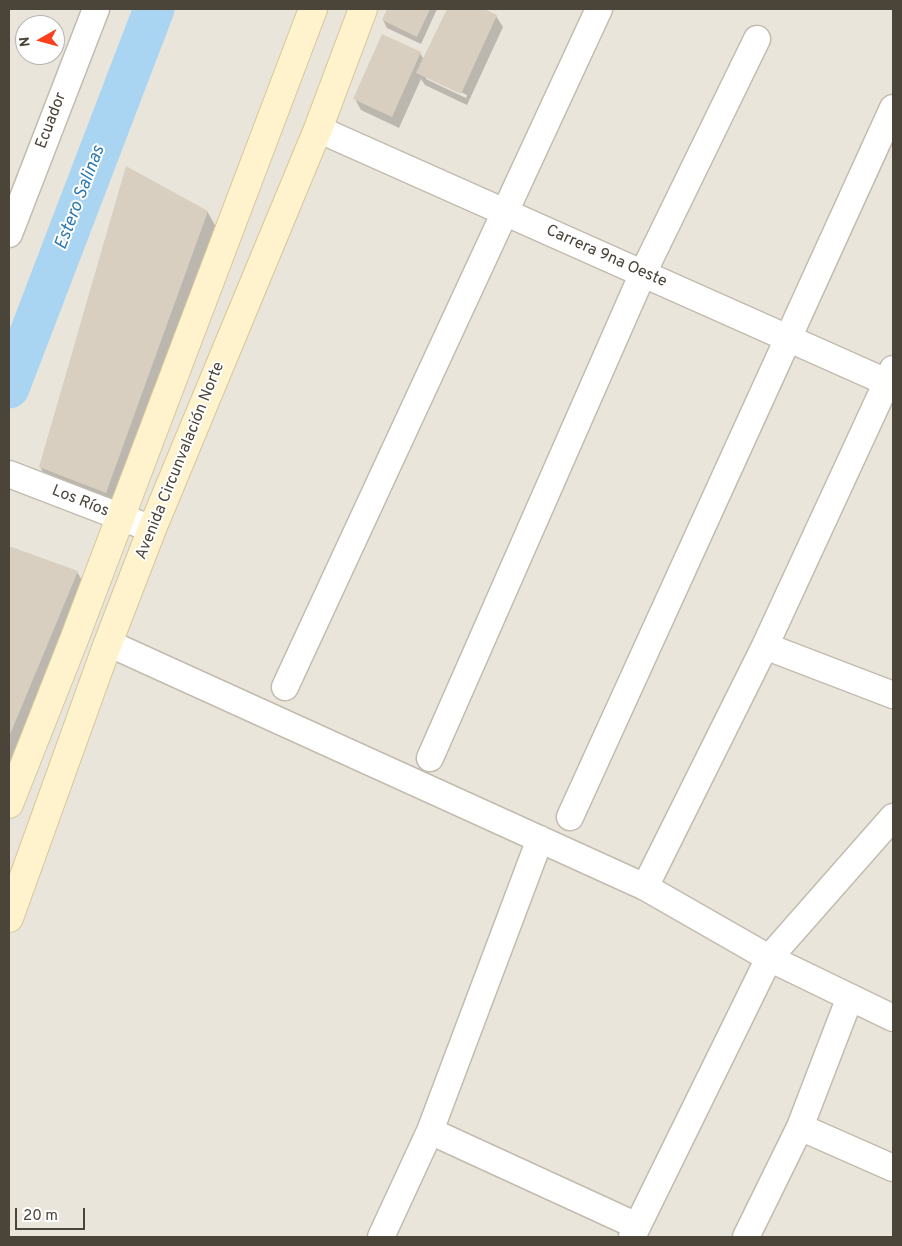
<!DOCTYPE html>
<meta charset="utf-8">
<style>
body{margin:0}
#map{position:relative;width:902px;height:1246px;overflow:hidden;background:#f6f3ec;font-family:Overpass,sans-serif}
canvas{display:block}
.frame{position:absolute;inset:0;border:10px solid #4b4439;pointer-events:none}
.north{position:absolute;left:15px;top:15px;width:50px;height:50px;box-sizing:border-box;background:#fff;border:1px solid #b7b4b0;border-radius:50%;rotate:263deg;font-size:14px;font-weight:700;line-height:20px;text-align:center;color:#4b4439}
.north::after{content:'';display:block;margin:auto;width:18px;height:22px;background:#fc3f1d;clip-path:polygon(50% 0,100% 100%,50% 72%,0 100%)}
.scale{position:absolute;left:15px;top:1208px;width:70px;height:22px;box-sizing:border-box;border:2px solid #4b4439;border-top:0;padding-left:6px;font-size:15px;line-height:18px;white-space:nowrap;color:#4b4439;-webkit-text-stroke:4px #fff;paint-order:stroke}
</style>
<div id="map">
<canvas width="902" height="1246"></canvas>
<div class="frame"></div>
<div class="north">N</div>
<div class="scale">20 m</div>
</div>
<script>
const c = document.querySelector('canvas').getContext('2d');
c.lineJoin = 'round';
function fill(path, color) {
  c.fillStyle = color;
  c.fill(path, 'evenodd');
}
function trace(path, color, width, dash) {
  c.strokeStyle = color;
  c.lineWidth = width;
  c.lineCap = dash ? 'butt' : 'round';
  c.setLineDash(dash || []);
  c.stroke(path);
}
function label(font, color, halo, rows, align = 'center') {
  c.font = font + ' Overpass,sans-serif';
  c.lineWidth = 4;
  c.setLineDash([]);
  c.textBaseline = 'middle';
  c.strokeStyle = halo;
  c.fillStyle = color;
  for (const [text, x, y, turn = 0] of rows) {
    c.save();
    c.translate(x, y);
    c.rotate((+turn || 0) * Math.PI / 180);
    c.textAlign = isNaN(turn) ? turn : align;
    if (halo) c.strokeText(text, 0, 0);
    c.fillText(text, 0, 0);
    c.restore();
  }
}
const residential = new Path2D(`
 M9,9H893V1237H9ZM25,25H55V55H25Z`);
const shadow = new Path2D(`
 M388,9H437L421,44L387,28L383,20Z
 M448,9H481L496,16L503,27L467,105L425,85L421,79L399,128L361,110L355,99L420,53L424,60ZM426,76L467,95L466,98L426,79Z
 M207,211L216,227L114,507L49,482L40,467Z
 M9,547L77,572L86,587L9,773Z`);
const river = new Path2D(`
 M9,388L154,9`);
const building = new Path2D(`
 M387,9H430L417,37L382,20Z
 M447,9H484L497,15L461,94L416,73Z
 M382,34L421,52L392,117L353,99Z
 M126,166L208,211L106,493L39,467Z
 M9,546L78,571L9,737Z`);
const street = new Path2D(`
 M318,129L893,385
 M9,234L96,9
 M9,474L152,529
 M108,643L645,887L769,958L893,1018
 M765,646L893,695
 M285,687L599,9
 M430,758L643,273L757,39
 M570,817L893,108
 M645,887L765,646L893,369
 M800,1127L893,1168
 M430,1131L637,1226
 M381,1237L430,1131L540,839
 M632,1237L769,958L893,817
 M746,1237L800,1127L850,997`);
const secondary = new Path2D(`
 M9,804L75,637L313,9
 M9,918L108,643L152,529L318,129L363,9`);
const streetNames = [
 ["Ecuador",52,121,-69],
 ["Carrera 9na Oeste",606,257,24],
 ["Avenida Circunvalación Norte",181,461,-68],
 ["Los Ríos",80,502,22]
];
const waterNames = [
 ["Estero Salinas",81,198,-69]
];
fill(residential, '#eae5da');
fill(shadow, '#0003');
trace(river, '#a9d4f2', 41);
fill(building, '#d8cfc1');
trace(street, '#c2bbae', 29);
trace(secondary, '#d6c79b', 30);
trace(street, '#fff', 26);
trace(secondary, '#fff3cd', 28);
label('16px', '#4b4439', '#fff', streetNames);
label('italic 18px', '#2e7ab2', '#fff', waterNames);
</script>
